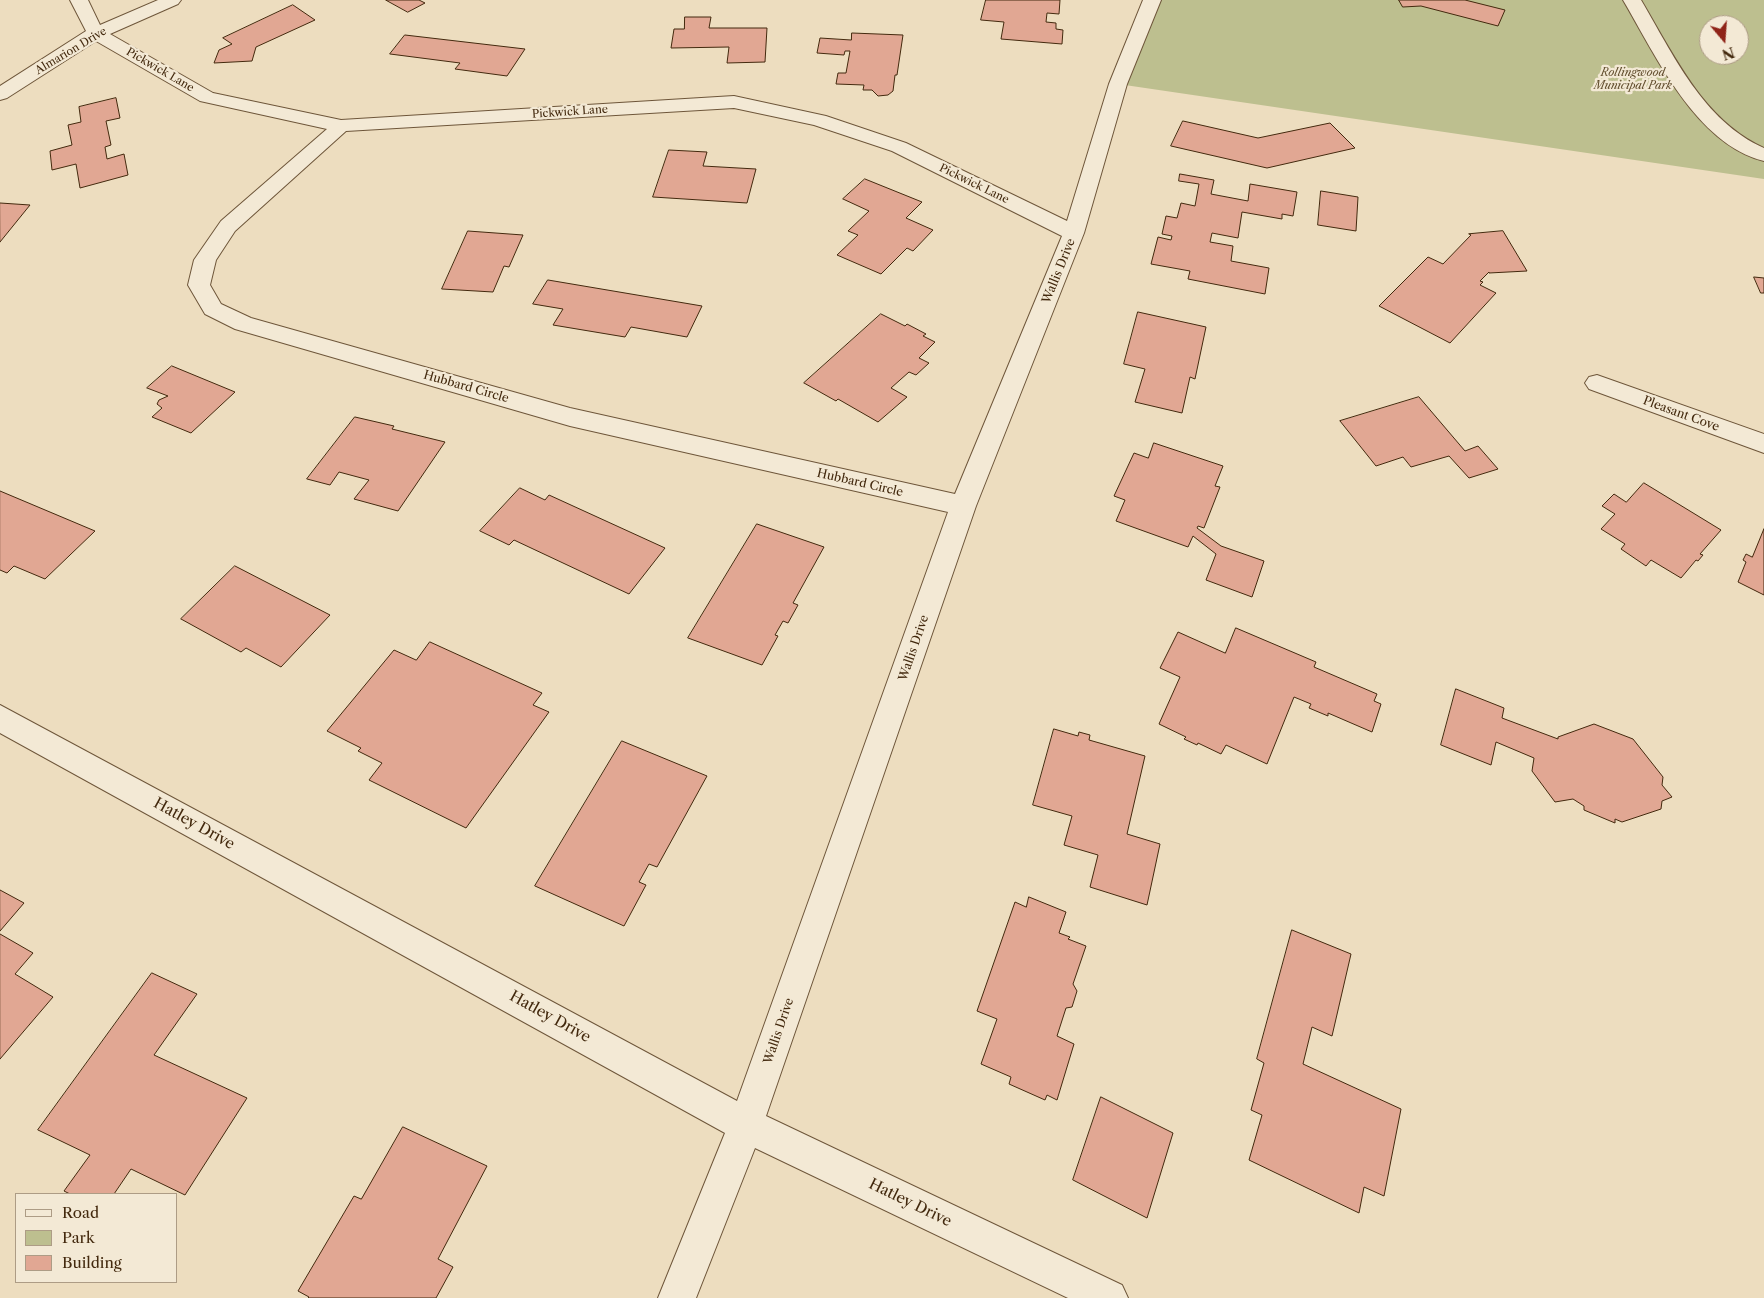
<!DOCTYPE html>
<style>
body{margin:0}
#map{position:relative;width:1764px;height:1298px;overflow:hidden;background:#edddbf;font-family:"Libre Caslon Text",serif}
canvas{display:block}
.legend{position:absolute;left:15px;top:1193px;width:162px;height:90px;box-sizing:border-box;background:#f3e9d5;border:1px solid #ad9c85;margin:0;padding:6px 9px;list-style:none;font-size:15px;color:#43290e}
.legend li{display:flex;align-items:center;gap:10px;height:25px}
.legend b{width:25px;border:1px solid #ad9c85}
.north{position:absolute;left:1699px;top:15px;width:50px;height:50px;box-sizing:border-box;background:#f3e9d5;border:1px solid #ad9c85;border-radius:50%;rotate:162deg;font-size:14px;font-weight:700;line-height:20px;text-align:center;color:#43290e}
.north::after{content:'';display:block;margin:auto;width:18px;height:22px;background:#8f2418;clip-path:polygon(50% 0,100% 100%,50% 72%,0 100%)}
</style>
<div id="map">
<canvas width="1764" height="1298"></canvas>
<ul class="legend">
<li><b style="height:6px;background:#f3e9d5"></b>Road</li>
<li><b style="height:14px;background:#bdbf8f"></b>Park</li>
<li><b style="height:14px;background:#e1a793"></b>Building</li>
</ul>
<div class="north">N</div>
</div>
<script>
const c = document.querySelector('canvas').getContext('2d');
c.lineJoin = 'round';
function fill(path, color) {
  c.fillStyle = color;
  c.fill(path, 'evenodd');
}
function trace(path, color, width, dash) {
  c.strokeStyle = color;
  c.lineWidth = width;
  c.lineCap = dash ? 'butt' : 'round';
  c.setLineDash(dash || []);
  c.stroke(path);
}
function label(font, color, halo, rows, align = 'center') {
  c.font = font + ' "Libre Caslon Text",serif';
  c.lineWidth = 4.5;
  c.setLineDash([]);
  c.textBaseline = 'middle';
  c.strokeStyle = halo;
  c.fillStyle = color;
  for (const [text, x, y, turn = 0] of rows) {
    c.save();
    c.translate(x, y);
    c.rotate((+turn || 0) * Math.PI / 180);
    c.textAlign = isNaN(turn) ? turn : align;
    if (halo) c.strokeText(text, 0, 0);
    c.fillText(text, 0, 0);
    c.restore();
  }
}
const green = new Path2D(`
 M1152,0H1764V179L1118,84ZM1709,25H1739V55H1709Z`);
const building = new Path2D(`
 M386,0H419L425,3L408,12Z
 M986,0H1060L1059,14L1047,13L1046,22L1056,23V29L1063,30L1062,44L1001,39L1004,22L981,20Z
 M1399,0H1465L1505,10L1498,26L1421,6L1403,7Z
 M293,5L315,20L256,47L252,61L214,63L219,50L232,44L223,38Z
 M685,17H711L709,28H767L765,62L727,63L729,47L671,48L674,29H684Z
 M852,33L903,35L897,75H895L893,91L888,95L878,96L872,90H863L864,85L836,84L838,73H846L850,51H845L844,55L817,53L820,38L851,40Z
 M405,35L525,49L507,76L455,69L460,63L390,54Z
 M116,98L120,118L106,121L111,145L105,147L107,159L124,154L128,175L80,188L76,164L52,170L50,151L72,145L68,125L81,122L79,107Z
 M1183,121L1258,138L1330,123L1355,148L1267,168L1171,146Z
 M669,150L707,152L703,166L756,169L747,203L653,197Z
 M1180,174L1214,180L1211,194L1248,201L1250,184L1297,192L1293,216L1282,214V219L1242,212L1238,238L1212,233L1210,242L1233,246L1231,261L1269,268L1265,294L1188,279L1190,271L1151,264L1158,237L1171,240L1172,236L1162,234L1166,216L1177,218L1181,203L1195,206L1199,184L1179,181Z
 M865,179L922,202L906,218L933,230L913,251L907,248L881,274L837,255L858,235L848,231L869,211L843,199Z
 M1321,191L1358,197L1356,231L1318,225Z
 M0,203L30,205L0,242Z
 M468,231L523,235L509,267L504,266L493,292L442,289Z
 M1503,231L1527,271L1489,273V272L1480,281L1483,282L1480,285L1496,293L1450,343L1379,306L1428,257L1443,264L1471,235L1469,234Z
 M1754,277L1764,278V293H1761Z
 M548,280L702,306L687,337L631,327L625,337L553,325L563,309L533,304Z
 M1138,312L1206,327L1195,379L1190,377L1182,413L1135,402L1145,369L1124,364Z
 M881,314L905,326L907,324L926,334L923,336L935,342L919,358L929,363L916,375L909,372L891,388L907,397L878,422L838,399L836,401L804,383Z
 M172,366L235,392L191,433L152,417L162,408L157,404L159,400L168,396L147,388Z
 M1419,397L1465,451L1478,446L1498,469L1469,478L1449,456L1411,467L1403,457L1376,466L1340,421Z
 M355,417L394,426L392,429L445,442L398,511L354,499L369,480L339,472L330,485L307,479Z
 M1154,443L1223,466L1215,486L1220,487L1204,528L1198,526L1197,528L1221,546L1264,561L1252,597L1206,580L1216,554L1193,536L1188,547L1116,521L1125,500L1114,496L1134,453L1148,458Z
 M1644,483L1721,530L1700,554L1703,555L1698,561L1696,560L1681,578L1651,560L1646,566L1621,549L1625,544L1601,529L1615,514L1602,506L1614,494L1626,502Z
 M520,488L545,500L549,495L665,548L629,594L514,540L509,545L480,531Z
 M0,491L95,531L45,579L14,566L7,573L0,570Z
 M757,524L824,547L793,603L798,605L788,623L783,621L775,635L778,636L762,665L688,638Z
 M1764,529V595L1738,582L1746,562L1743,560L1746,554L1752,557Z
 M235,566L330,615L281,667L246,648L241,652L181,619Z
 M1236,628L1316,662L1314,667L1377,694L1374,701L1381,704L1372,732L1328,713V716L1309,708L1311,704L1294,697L1267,764L1226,745L1221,754L1198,743L1197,745L1184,739L1186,737L1159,724L1180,677L1160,668L1178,632L1225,653Z
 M430,642L542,693L533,705L549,712L466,828L369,780L382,763L358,751L361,748L327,731L394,650L416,660Z
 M1456,689L1504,708L1502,718L1558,739V737L1594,724L1633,739L1663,777L1662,785L1672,797L1662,801L1661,809L1622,822L1615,819V823L1584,810V806L1573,799L1555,802L1532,771L1534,758L1496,742L1491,765L1441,745Z
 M1054,729L1078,736L1079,732L1090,735L1089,740L1145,756L1127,834L1160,844L1147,905L1090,887L1098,855L1064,845L1072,816L1033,805Z
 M622,741L707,776L657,867L649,864L639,882L646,885L624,926L535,886Z
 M0,890L24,903L0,931Z
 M1029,897L1066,912L1059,933L1070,937L1068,939L1086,946L1073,984L1077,991L1072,1007L1066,1008L1057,1036L1074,1044L1057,1100L1047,1095L1045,1100L1009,1084L1011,1077L981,1064L997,1019L977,1011L1015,902L1026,907Z
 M1292,930L1351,954L1332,1036L1312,1027L1303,1064L1401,1109L1384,1196L1364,1187L1359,1213L1249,1160L1262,1115L1251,1110L1264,1063L1257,1059Z
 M0,934L33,953L15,974L53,997L0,1059Z
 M152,973L197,994L154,1055L247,1098L185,1195L131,1169L114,1194H70L64,1191L90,1155L38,1130Z
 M1101,1097L1173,1133L1147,1218L1073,1180Z
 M403,1127L487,1166L438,1259L453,1267L436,1298H308L309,1297L298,1291L354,1196L361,1199Z`);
const minor = new Path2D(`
 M70,0H88L100,25L158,0H181L178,4L110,34L213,93L341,120L734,96L826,116L906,143L1067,221L1109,84L1143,0H1161L1127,84L1084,233L976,506L766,1116L1122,1285L1128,1298H1068L755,1148L696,1298H658L725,1133L0,733V705L737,1101L948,512L570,426L235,329L205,314L188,285L194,260L221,221L327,129L200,101L96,41L7,98L0,100V86L86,31ZM734,108L814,125L892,151L1062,236L955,494L570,408L251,318L221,304L210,285L216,260L235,231L346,131Z
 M1623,0H1641C1673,54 1703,121 1764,148V161C1696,144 1656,56 1623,0Z
 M1597,375L1764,434V453L1589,389L1585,383L1589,377Z`);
const farStreetnames = [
 ["Almarion Drive",71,51,-31],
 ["Pickwick Lane",160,70,30],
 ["Pickwick Lane",570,112,-4],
 ["Pickwick Lane",974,184,26]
];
const farParknames = [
 ["Rollingwood",1633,73],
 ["Municipal Park",1633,86]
];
const streetNames = [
 ["Wallis Drive",1059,271,-68],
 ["Hubbard Circle",466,387,16],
 ["Pleasant Cove",1681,414,20],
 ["Hubbard Circle",860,483,13],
 ["Wallis Drive",914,648,-71],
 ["Wallis Drive",779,1031,-71]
];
const nearStreetnames = [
 ["Hatley Drive",194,824,29],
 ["Hatley Drive",550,1017,29],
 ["Hatley Drive",910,1203,26]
];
fill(green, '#bdbf8f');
fill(building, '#e1a793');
trace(building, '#43290e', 1);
trace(minor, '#6e563a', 2);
fill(minor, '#f3e9d5');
label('11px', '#43290e', '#f3e9d5', farStreetnames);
label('italic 11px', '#624e2e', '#f3e9d5', farParknames);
label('12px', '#43290e', '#f3e9d5', streetNames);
label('15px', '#43290e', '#f3e9d5', nearStreetnames);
</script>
